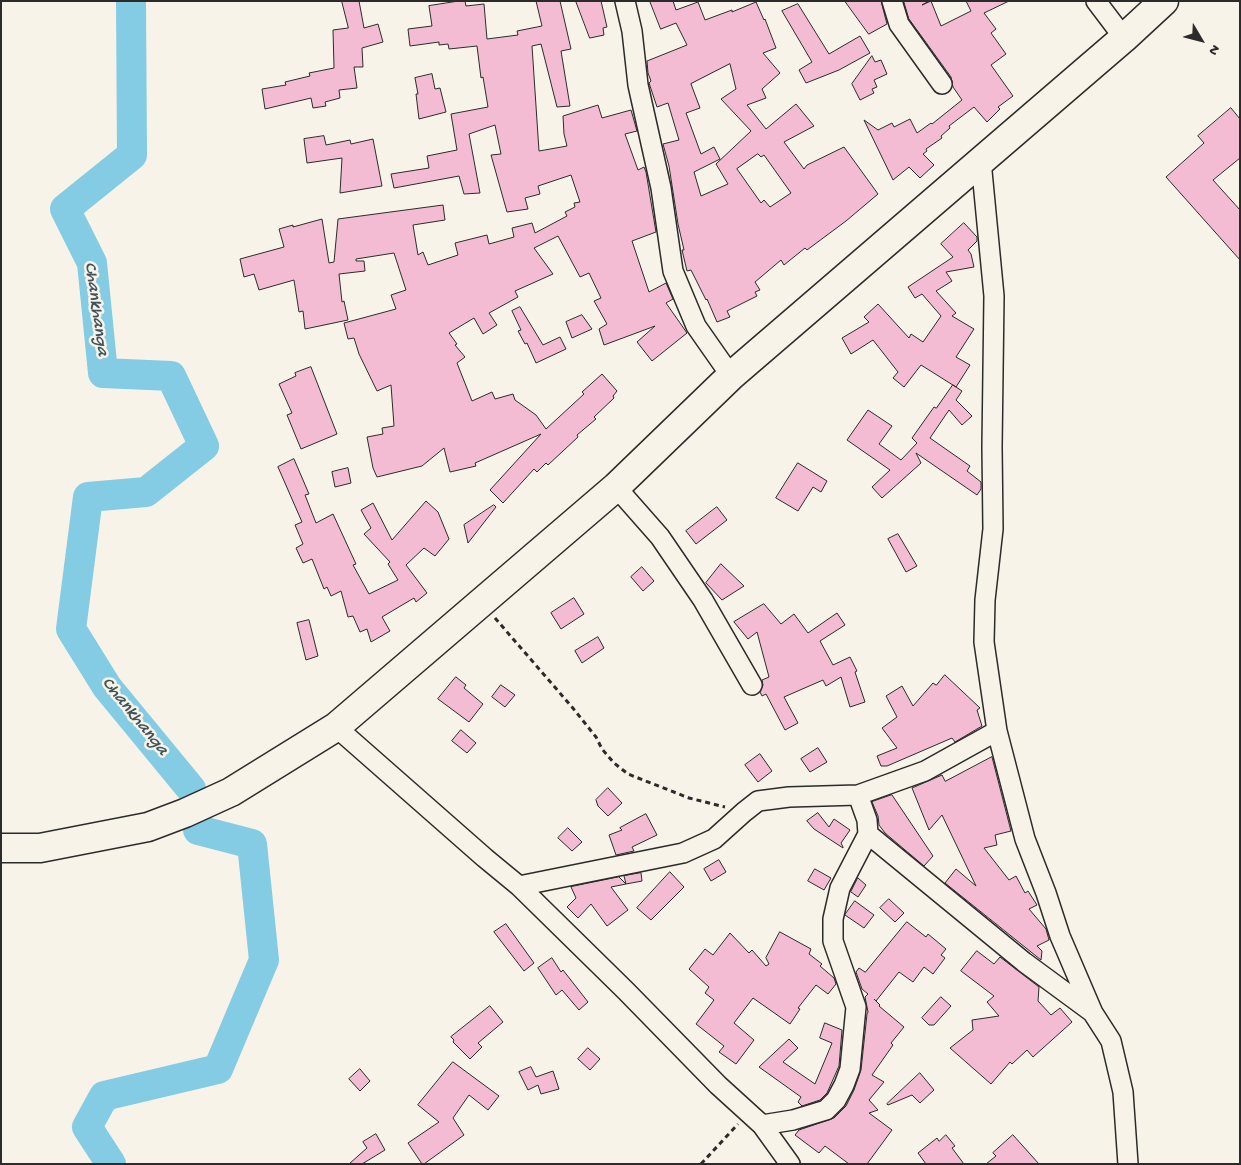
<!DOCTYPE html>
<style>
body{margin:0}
#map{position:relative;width:1241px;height:1165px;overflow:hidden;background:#f7f3e8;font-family:"Gochi Hand",sans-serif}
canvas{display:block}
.frame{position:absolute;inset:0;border:2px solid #2b2b2b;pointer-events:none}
.north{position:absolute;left:1176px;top:15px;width:50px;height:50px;-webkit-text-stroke:4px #f7f3e8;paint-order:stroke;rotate:127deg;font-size:14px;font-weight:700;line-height:20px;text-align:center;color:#2b2b2b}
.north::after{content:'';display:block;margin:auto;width:18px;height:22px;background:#2b2b2b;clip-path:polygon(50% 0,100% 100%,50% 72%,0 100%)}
</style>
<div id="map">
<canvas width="1241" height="1165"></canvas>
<div class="frame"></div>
<div class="north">N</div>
</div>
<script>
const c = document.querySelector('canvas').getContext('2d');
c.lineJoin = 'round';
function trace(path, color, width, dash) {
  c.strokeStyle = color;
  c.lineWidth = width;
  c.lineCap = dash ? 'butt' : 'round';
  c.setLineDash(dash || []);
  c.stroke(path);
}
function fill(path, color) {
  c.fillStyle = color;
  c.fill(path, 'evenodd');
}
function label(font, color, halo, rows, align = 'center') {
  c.font = font + ' "Gochi Hand",sans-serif';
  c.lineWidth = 5;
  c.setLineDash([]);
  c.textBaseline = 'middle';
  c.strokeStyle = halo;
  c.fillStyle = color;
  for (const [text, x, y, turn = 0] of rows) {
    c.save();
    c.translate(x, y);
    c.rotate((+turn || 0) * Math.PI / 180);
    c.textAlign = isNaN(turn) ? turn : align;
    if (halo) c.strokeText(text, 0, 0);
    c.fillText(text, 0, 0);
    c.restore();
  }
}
const river = new Path2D(`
 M131,1L132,155L65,209L92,263L103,373L171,376L204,446L146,492L88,497L71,629L107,687L191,789
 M111,1164L87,1127L104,1096L218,1069L264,960L252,844L198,830`);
const building = new Path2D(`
 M342,1H359L364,28L378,24L383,42L362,48L363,67H354L357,88L339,90L340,98L325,102L326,106L313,108L311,98L265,109L262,89L286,85L285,82L310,76L309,73L334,68L333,30L348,28Z
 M459,1H465L466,6L484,4L487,39L518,35L517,31L542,26L536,1H560L571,49L561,51L570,106L557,107L541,44L532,46L539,151L567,146L564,134L563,116L598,105L602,118L631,110L637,131L625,134L638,170L644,167L646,172L656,232L632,241L649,292L666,283L673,299L666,303L687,333L652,361L637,342L655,326L604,345L599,329L607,324L594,301L601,298L589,273L580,277L558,236L534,248L553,274L515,291L518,297L489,313L497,325L483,334L474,318L449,333L457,344L455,345L465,357L457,363L472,401L492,392L495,399L513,394L515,400L536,415L546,429L584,394L582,392L602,374L617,391L613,396L614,398L594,417L596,419L577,435L578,437L548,465L546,463L537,472L534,469L503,503L490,490L541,434L475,463L476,466L450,472L444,448L422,466L377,477L373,468L367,437L383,434L382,428L394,426L391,385L377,391L359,354L354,338L348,339L344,323L396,309L391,295L406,290L394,253L356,259V261H364L365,271L339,274L342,302L344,301L348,320L305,329L303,311L299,312L294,280L259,290L254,274L244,277L240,259L284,247L279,229L293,225V227L322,219L329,263L334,262L338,219L443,205L445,220L413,225L418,255L423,252L428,265L458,255L455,243L487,235L489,244L514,237L512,228L532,223L535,233L567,216L565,212L575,207L574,203L580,202L571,175L538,186L540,194L525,198L528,209L507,212L491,155L501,154L495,125L469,134L480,193L464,194L459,176L394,188L391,174L429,168L427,156L457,150L451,114L488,107L483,77L481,78L477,46L449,49L448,44L439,45V42L410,46L408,29L432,26L429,6Z
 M576,1H601L607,27L603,28L604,35L590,38Z
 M650,1H673L676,10L698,2L705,20L732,10V12L756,2L764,20L765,19L776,48L763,53L780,73L762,89L766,98L747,105L766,129L796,104L814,126L784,142L804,169L807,165L844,147L878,194L846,221L807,250L805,248L784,265L781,260L755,282L760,290L755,292L757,296L727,311L730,317L717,322L707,299L706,300L691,270L687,271L682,250H684L678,224L669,166L663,144L679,140L668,103L657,107L649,83L651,81L648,73L647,61L687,45L676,23L661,29ZM730,64L736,89L721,99L751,131L716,164L728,184L701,196L694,172L720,159L714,147L701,154L686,113L700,108L691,84ZM758,154L761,157L764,155L791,193L770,207L764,200L761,203L737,169Z
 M845,1H881L887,24L869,34Z
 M904,1H929L922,5L931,1L941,26L971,11L966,1H1009L984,13L996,29L991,33L1006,54L991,65L1013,96L998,107L1000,109L987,122L974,107L949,126L950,128L941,136L942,138L926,149L927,151L923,154L934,165L920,178L909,167L893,180L864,120L878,130L892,123L894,127L910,119L917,133L931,123L932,124L962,100L953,87L951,77L909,19Z
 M798,4L829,54L860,36L870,53L839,70L806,83L799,70L812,62L782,11Z
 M872,56L875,62L881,60L887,74L874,80L877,87L872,89L874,93L860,100L852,84Z
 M432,74L435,89L440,88L446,112L419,119L416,94H418L415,78Z
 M1231,108L1240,119V158L1213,180L1240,210V260L1166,177L1204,143L1198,136Z
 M324,136L326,145L350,140L351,144L373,139L382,186L340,193L342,158L307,163L304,139Z
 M964,223L977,237V241L968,250L971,254L974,267L946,272L952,281L936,291L956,313L952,316L974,329L956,357L970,365L956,387L921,365L904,387L893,378L898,372L873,340L851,354L842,338L869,322L864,317L878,304L909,338L911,334L923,342L941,316L922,294L915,298L908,287L953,257L941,244Z
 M520,307L543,345L560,337L566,349L536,363L527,343L525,344L518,331L521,330L512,311Z
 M582,315L592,329L572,338L566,322Z
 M311,367L337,434L301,449L287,415L292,413L279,384L296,376L295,373Z
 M953,385L962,391L956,400L972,416L962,425L949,410L930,438L970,466L967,471L981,482V489L977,495L916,453L921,463L882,498L872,487L890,470L847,440L868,410L892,426L879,444L901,460L917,443L912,438L934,407L936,408Z
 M294,459L309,494L305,495L316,523L333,514L356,564L353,565L369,594L398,580L388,564L390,562L364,534L371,528L361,510L373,503L392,540L426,501L438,512L449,539L435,556L424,548L406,565L427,593L416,602L414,598L382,617L390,631L371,642L367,629L360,632L353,616L348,617L341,591L331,596L327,587L324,589L312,559L303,563L296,548L303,544L295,525L302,522L278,467Z
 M798,463L827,481L821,492L813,487L798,511L776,498Z
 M348,468L351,483L335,487L332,472Z
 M494,505L496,507L468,543L464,525Z
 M717,507L727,520L696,544L686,531Z
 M898,534L917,566L906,572L888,539Z
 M721,564L744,586L722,600L706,583Z
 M642,567L654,581L643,591L631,577Z
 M574,598L584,614L561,629L551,613Z
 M764,604L781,624L794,614L808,633L837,613L845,625L820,641L833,665L850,657L857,671L855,672L865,702L850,707L841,677L826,686L823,680L784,697L798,723L785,730L766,694L762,696L760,692L763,685L762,680L769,677L757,632L748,639L734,622Z
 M309,620L318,656L306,660L297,623Z
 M598,637L604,648L582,663L575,651Z
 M945,675L980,708L977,710L982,726L955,742L952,738L887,766H881L877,756L897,748L882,728L897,717L886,696L902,686L913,706L933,683L936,685Z
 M456,677L466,685L464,688L483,704L469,722L438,699Z
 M501,685L515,695L505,707L492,697Z
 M461,730L476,743L467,753L452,741Z
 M818,748L827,762L810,772L801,759Z
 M760,754L772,771L758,782L745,765Z
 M992,757L1011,831L995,835L997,845L984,848L1009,880L1016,876L1025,893L1028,891L1037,905L1029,909L1046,929L1049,940L1037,946L1042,951L1041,960L945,883L956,869L976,886L942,815L929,830L912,788L942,775L945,781Z
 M608,788L622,803L608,816L598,806L596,800Z
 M892,795L933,856L924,866L885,833L879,825L878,816L872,802Z
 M818,813L829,827L834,819L850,830L841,843L843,847V848L814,829L807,821Z
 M646,814L657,835L632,847L634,851L616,855L609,835L622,830L620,828Z
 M568,828L582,842L572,851L558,838Z
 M719,860L726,872L711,881L704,869Z
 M815,869L831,878L824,890L808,881Z
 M670,872L684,887L651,920L637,908Z
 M641,873L642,881L626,884L624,876Z
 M619,877L626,884L611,887L628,910L607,926L591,904L578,918L567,907L576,898L571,887Z
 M858,878L866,885L858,897L851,892Z
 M889,899L904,913L895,922L880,908Z
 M855,901L874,915L864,928L845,915Z
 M907,922L926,937L928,934L946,949L941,955L945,958L933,974L924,967L913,982L899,972L876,1001L874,999L880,1005L879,1006L904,1027L891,1043L893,1045L872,1075L884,1082L869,1100L878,1110L869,1113L892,1130L867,1164H849L825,1146L819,1153L795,1135L799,1130L834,1118L846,1106L854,1090L861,1070L867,1014L868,1012L865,997L868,994L862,989L856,972L859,968L865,972Z
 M506,924L534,963L524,971L494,932Z
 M780,932L811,949L809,954L822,964L820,966L834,978L836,984L828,994L816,985L798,1008L800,1009L790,1024L753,998L734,1023L754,1040L736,1064L719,1052L724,1046L696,1024L714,1000L705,993L709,987L689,969L705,949L713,955L730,933L749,953L752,950L766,966L769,964L766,958Z
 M977,951L994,964L1000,957L1039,987L1038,1001L1051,1015L1060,1008L1072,1022L1033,1057L1027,1050L1012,1064L1010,1062L991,1084L950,1048L973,1030L972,1020L999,1016L987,1002L994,996L961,971Z
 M552,958L561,972L563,970L588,1002L579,1010L562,990L556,995L538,968Z
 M941,997L951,1006L934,1025H929L922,1018Z
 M490,1006L503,1022L478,1043L482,1047L470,1059L453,1042L454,1040L451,1037Z
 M825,1023L842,1030L839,1066L827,1093L820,1100L802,1106L798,1102L801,1097L759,1067L789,1039L798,1048L783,1062L815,1084L832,1043L820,1038Z
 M588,1048L600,1059L590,1070L578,1059Z
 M453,1062L499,1096L488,1110L469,1095L453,1118L464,1135L424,1164H422L408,1143L439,1122L418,1105Z
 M531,1067L536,1077L553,1071L559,1089L541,1094L538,1085L528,1090L519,1072Z
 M360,1069L370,1081L360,1091L349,1079Z
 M920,1073L934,1090L920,1103L912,1095L888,1105L887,1104Z
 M376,1134L385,1150L362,1164H349L367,1148L363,1142Z
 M946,1135L955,1146L952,1148L964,1164H926L918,1153L937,1138L939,1141Z
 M1013,1135L1039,1164H986L996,1156L993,1153Z`);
const path = new Path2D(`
 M495,618L572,707L596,737L602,749L614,763L628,774L689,798L725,807
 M701,1164L738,1124`);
const minor = new Path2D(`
 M625,1L632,31L638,85L661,188L673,271L696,326L731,376
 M892,1L899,24L942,84
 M1096,1L1124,38
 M981,161L994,296L992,447L993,529L985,600L984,642L997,731L1025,839L1046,893L1060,936L1093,1013L1111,1041L1123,1092L1128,1164
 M616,487L660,537L703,600L752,685
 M336,727L485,858L519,886L626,991L718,1085L762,1125L790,1164
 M868,834L1024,962L1092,1012
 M519,886L683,853L714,839L744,812L758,801L789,797L858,795L925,771L997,731
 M762,1125L793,1120L826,1110L836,1100L844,1085L850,1069L856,1007L833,941V919L840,888L868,834L867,820L858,795`);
const primary = new Path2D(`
 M1,848H40L148,827L185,813L231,792L336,727L616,487L731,376L1124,38L1164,1`);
const waterNames = [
 ["Chankhanga",95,309,82],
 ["Chankhanga",134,717,51]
];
trace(river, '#83cce4', 30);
fill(building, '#f4bcd2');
trace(building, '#2b2b2b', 1);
trace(minor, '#2b2b2b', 22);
trace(primary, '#2b2b2b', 31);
trace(path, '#2b2b2b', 3, [5, 4]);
trace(minor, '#f7f3e8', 19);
trace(primary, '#f7f3e8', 28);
label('italic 18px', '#415359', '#f7f3e8', waterNames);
</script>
